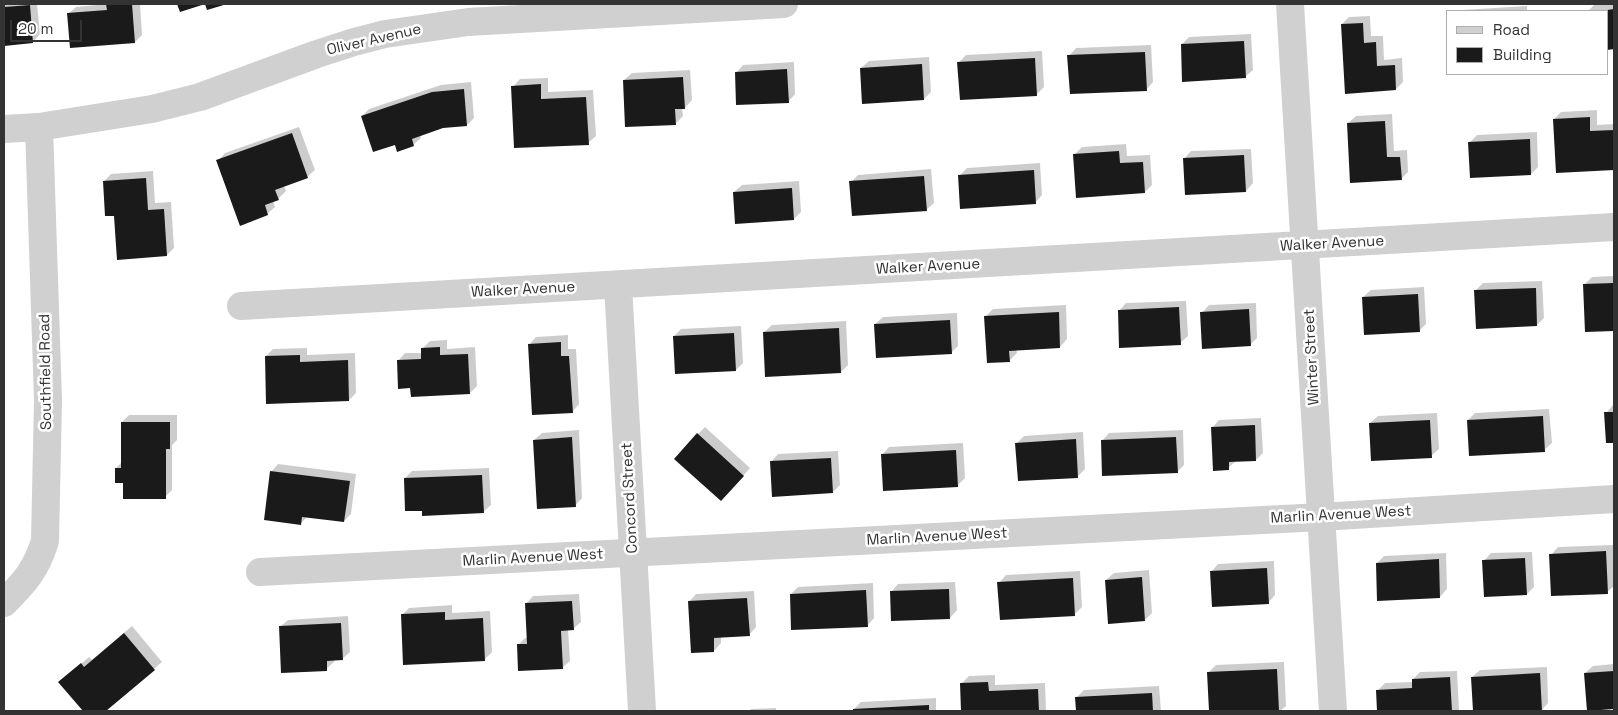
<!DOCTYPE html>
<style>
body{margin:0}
#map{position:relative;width:1618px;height:715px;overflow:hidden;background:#fff;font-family:"Space Grotesk",sans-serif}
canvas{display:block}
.frame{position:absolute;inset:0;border:5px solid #333;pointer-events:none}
.legend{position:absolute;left:1446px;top:10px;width:162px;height:65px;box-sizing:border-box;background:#fff;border:1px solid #adadad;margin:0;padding:6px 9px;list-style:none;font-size:15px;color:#333}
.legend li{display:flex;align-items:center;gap:10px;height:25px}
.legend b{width:25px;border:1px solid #adadad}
.scale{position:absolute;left:10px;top:20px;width:72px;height:22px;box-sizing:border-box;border:2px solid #333;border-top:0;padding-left:6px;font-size:15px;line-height:18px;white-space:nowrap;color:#333;-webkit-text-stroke:4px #fff;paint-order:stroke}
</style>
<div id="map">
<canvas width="1618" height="715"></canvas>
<div class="frame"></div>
<ul class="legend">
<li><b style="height:6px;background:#d0d0d0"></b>Road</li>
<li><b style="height:14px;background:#1a1a1a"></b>Building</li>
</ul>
<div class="scale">20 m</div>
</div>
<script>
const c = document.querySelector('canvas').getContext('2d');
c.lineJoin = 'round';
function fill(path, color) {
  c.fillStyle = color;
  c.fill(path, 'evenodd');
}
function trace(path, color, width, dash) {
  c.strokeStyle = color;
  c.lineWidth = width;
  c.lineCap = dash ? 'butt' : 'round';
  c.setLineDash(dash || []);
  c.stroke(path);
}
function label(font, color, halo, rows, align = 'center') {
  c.font = font + ' "Space Grotesk",sans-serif';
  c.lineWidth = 5;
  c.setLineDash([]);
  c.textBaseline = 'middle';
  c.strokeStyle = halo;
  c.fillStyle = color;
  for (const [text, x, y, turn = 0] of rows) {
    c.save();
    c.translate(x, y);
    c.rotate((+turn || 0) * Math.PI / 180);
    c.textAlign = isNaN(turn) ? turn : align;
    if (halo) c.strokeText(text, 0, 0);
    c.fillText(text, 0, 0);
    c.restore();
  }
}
const shadow = new Path2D(`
 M4,4H37L40,34L33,42L4,44Z
 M108,4H140L142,35L135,42L68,14L76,7Z
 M1595,4H1614V48H1607V11H1588Z
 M1527,6V11H1462L1463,10Z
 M1370,16L1371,36H1383L1384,60L1402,58L1403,82L1396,89L1342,24L1349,17Z
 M1251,34L1253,70L1245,77L1182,44L1189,37Z
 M1151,45L1153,82L1146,90L1069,56L1076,48Z
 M1042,51L1044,87L1036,95L959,62L966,55Z
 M929,57L931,92L924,99L861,68L869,61Z
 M794,62L795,94L788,102L736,73L743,65Z
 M690,70L692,100L685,108H682L683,116L676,123L624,80L632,73Z
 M548,78V92L593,90L596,136L588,143L513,87L520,79Z
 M471,82L474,118L467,125L443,127L420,135L421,138L413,145L395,143L362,116L369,109L441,85Z
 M1597,110V125L1614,124V169L1557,172L1554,119L1561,112Z
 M1392,114L1394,151L1407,150L1408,172L1401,179L1348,123L1356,116Z
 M299,127L315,170L307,177L284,186L286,191L278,199L273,201L275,207L267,214L218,161L225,153Z
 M1537,132L1538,167L1531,174L1470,142L1477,135Z
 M1126,144L1127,156L1150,155L1152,185L1145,192L1074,155L1082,147Z
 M1251,149L1253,183L1246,191L1184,159L1191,151Z
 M1040,163L1042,195L1035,203L960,175L967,168Z
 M931,169L934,203L926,210L851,182L858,175Z
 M153,171L155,203L171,202L174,248L167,255L115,215L104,181L111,174Z
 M799,181L801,212L794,219L734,192L742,185Z
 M1614,276V330L1586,331L1584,285L1592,277Z
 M1542,281L1544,318L1537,325L1475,291L1483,283Z
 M1424,287L1426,324L1419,331L1363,297L1371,290Z
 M1186,301L1188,336L1180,343L1119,311L1126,303Z
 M1256,303L1257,338L1250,345L1202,313L1209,305Z
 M1066,305L1067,339L1060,347L1016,349L1017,353L1009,361L985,317L993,309Z
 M957,313L958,346L951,353L875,324L883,317Z
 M846,321L848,365L841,372L764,332L772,325Z
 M741,326L743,363L736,370L674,336L681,329Z
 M568,335V349H576L579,404L572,412L529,345L536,337Z
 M447,340V349L475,347L477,386L470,393L412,387L398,361L405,353H422V349L430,341Z
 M307,348V355L355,353L356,393L349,400L266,356L273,349Z
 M1613,405H1614V442H1607L1606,413Z
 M1549,409L1552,443L1544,450L1468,420L1475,413Z
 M1437,413L1439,449L1431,456L1370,423L1378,416Z
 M129,415H177V440L172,445V490L165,497L125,481L116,468L122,462V422Z
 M1261,418L1263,453L1256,460L1236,461L1228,468L1212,428L1219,420Z
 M705,427L750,468L729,492L698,434Z
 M579,430L582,498L575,506L534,440L542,433Z
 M1183,430L1184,465L1177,472L1102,441L1109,433Z
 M1083,432L1085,469L1078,476L1016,444L1024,436Z
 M963,443L965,478L958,485L882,455L889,447Z
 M838,451L840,485L833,492L771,462L778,454Z
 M278,464L356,474L351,514L344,521L307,517L301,523L271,472Z
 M489,468L491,505L483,512L424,509L405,478L412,471Z
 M1613,545L1614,586L1607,592L1551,555L1558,547Z
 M1532,552L1534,587L1527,594L1484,561L1491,553Z
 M1446,553L1447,589L1440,597L1377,563L1384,556Z
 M1274,561L1275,595L1268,603L1211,572L1218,564Z
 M1149,570L1152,613L1145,620L1106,580L1114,573Z
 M1080,571L1082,607L1074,615L999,583L1006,575Z
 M955,582L957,610L950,618L891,592L898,584Z
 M873,583L874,618L867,626L791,594L798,587Z
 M754,591L756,627L749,635L721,636V643L714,651L689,602L696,594Z
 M579,594L581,622L573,629H568L570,661L562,668L518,645L525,638H528L526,604L533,596Z
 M452,605V613L490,611L492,652L485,659L402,615L409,608Z
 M348,616L350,652L342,659H334V662L326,669L280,627L288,620Z
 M132,626L162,662L104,711H85L60,682L89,657L92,660Z
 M1284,662L1286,706L1280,711H1210L1208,673L1216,665Z
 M1614,664V708L1588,709L1585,673L1593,666Z
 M1547,667L1548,703L1541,711H1474L1472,677L1480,670Z
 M1457,671L1459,711H1378V690L1385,683L1413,682V679L1420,672Z
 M995,675V685L1045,683L1046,711H963L961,684L969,676Z
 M1159,686L1161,711H1077V697L1084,690Z
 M936,698V711H854V709L861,702Z
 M776,708V711H750L751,709Z`);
const building = new Path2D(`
 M106,4H132L135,43L70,48L67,13L107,10Z
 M177,4H227L207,10L205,4L180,12Z
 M30,5L33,43L4,46V7Z
 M1614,9V49L1607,50V10Z
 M1363,23L1364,43L1376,42L1377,66L1395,65L1396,90L1345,94L1341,24Z
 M1244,41L1246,78L1182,82L1181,44Z
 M1145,52L1147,91L1070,94L1067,55Z
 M1035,58L1037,96L960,100L957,62Z
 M922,64L924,100L862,104L860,68Z
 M787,69L789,103L736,105L735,72Z
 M683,77L685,109H675L676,125L625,127L623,80Z
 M541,84V99L586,97L589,145L514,148L511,86Z
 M464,89L467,126L443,128L412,139L414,146L397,152L395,145L373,152L361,116L432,92Z
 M1590,117V131L1614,130V170L1556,173L1553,119Z
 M1385,121L1387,157H1400L1402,180L1350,183L1347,123Z
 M292,133L308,178L275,190L279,200L265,205L268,215L240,226L216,160Z
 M1530,139L1531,175L1470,178L1468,142Z
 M1119,151L1120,163L1143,162L1145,193L1076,198L1073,154Z
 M1244,155L1246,192L1185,195L1183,158Z
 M1034,170L1036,204L960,209L958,175Z
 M924,176L927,211L852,216L849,181Z
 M146,178L148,210L164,209L167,256L117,260L114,216H105L103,181Z
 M792,188L794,220L735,224L733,192Z
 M1614,283V331L1585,332L1583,284Z
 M1536,288L1537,326L1476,329L1474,290Z
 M1418,294L1420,332L1364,335L1362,297Z
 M1179,307L1181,345L1119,348L1118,310Z
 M1249,309L1251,346L1202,349L1200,312Z
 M1059,312L1060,348L1009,351L1010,362L987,363L984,316Z
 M950,320L952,354L876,358L874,324Z
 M839,328L841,373L765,377L763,332Z
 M734,333L736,371L675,374L673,336Z
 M561,342V356H569L573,413L532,415L528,344Z
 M440,347V355L468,354L470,394L411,397L410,388L398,389L397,360L421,359V348Z
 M300,355V362L348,360L349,401L266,404L265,356Z
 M1604,412H1614V443H1606Z
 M1543,416L1545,452L1469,456L1467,420Z
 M1430,420L1432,458L1371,461L1369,423Z
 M121,422H170V449H166V499H123V483H115V468H121Z
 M1255,425L1256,461L1229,462V470L1213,471L1211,427Z
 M697,433L744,476L721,501L674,459Z
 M572,437L576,507L537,509L533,440Z
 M1176,437L1178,473L1102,476L1101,440Z
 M1076,439L1078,478L1018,481L1015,443Z
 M956,450L958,487L883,491L881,454Z
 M831,458L833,493L772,497L770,461Z
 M270,471L350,481L344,522L302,517L301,525L264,520Z
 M482,475L484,513L422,516V511H405L404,478Z
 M1606,551L1608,594L1551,596L1549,554Z
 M1525,558L1527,595L1484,597L1482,560Z
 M1439,559L1440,598L1377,601L1376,563Z
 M1267,568L1269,604L1212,607L1210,571Z
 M1142,577L1145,621L1108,624L1105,580Z
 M1073,578L1075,616L1000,620L997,582Z
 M949,589L950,619L891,621L890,591Z
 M866,590L868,627L791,630L790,594Z
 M747,598L750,636L714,638V652L691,653L688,601Z
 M572,601L574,630L561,631L563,669L518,671L517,644H527L525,603Z
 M445,612V620L483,618L485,661L403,665L401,614Z
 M341,623L343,660L327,661V671L281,673L279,626Z
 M124,633L155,670L106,711H83L58,682L81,663L84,667Z
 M1277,669L1279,711H1209L1207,672Z
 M1614,671V709L1587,711L1584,673Z
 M1540,673L1542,711H1473L1471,677Z
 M1450,677L1452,711H1377L1376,690L1412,688V679Z
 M988,682L989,691L1038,689L1039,711H961L960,683Z
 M1152,693L1153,711H1076L1075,697Z
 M929,705V711H853V709Z`);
const minor = new Path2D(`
 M1290,4L1333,711
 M4,129L39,127L152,109L200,97L317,54L354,42L385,34L468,22L784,4
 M618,285L642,711
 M241,306L1614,227
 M260,572L1321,517L1614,499
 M4,603C25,582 36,570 45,541L48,400L39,127`);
const streetNames = [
 ["Oliver Avenue",374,40,-13],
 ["Walker Avenue",1332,244,-3],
 ["Walker Avenue",928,267,-3],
 ["Walker Avenue",523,290,-3],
 ["Winter Street",1312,357,-93],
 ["Southfield Road",46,372,-91],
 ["Concord Street",630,498,-93],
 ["Marlin Avenue West",1341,515,-3],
 ["Marlin Avenue West",937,537,-3],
 ["Marlin Avenue West",533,558,-3]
];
fill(shadow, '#0003');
fill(building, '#1a1a1a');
trace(minor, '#d0d0d0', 28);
label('15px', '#333', '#fff', streetNames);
</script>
